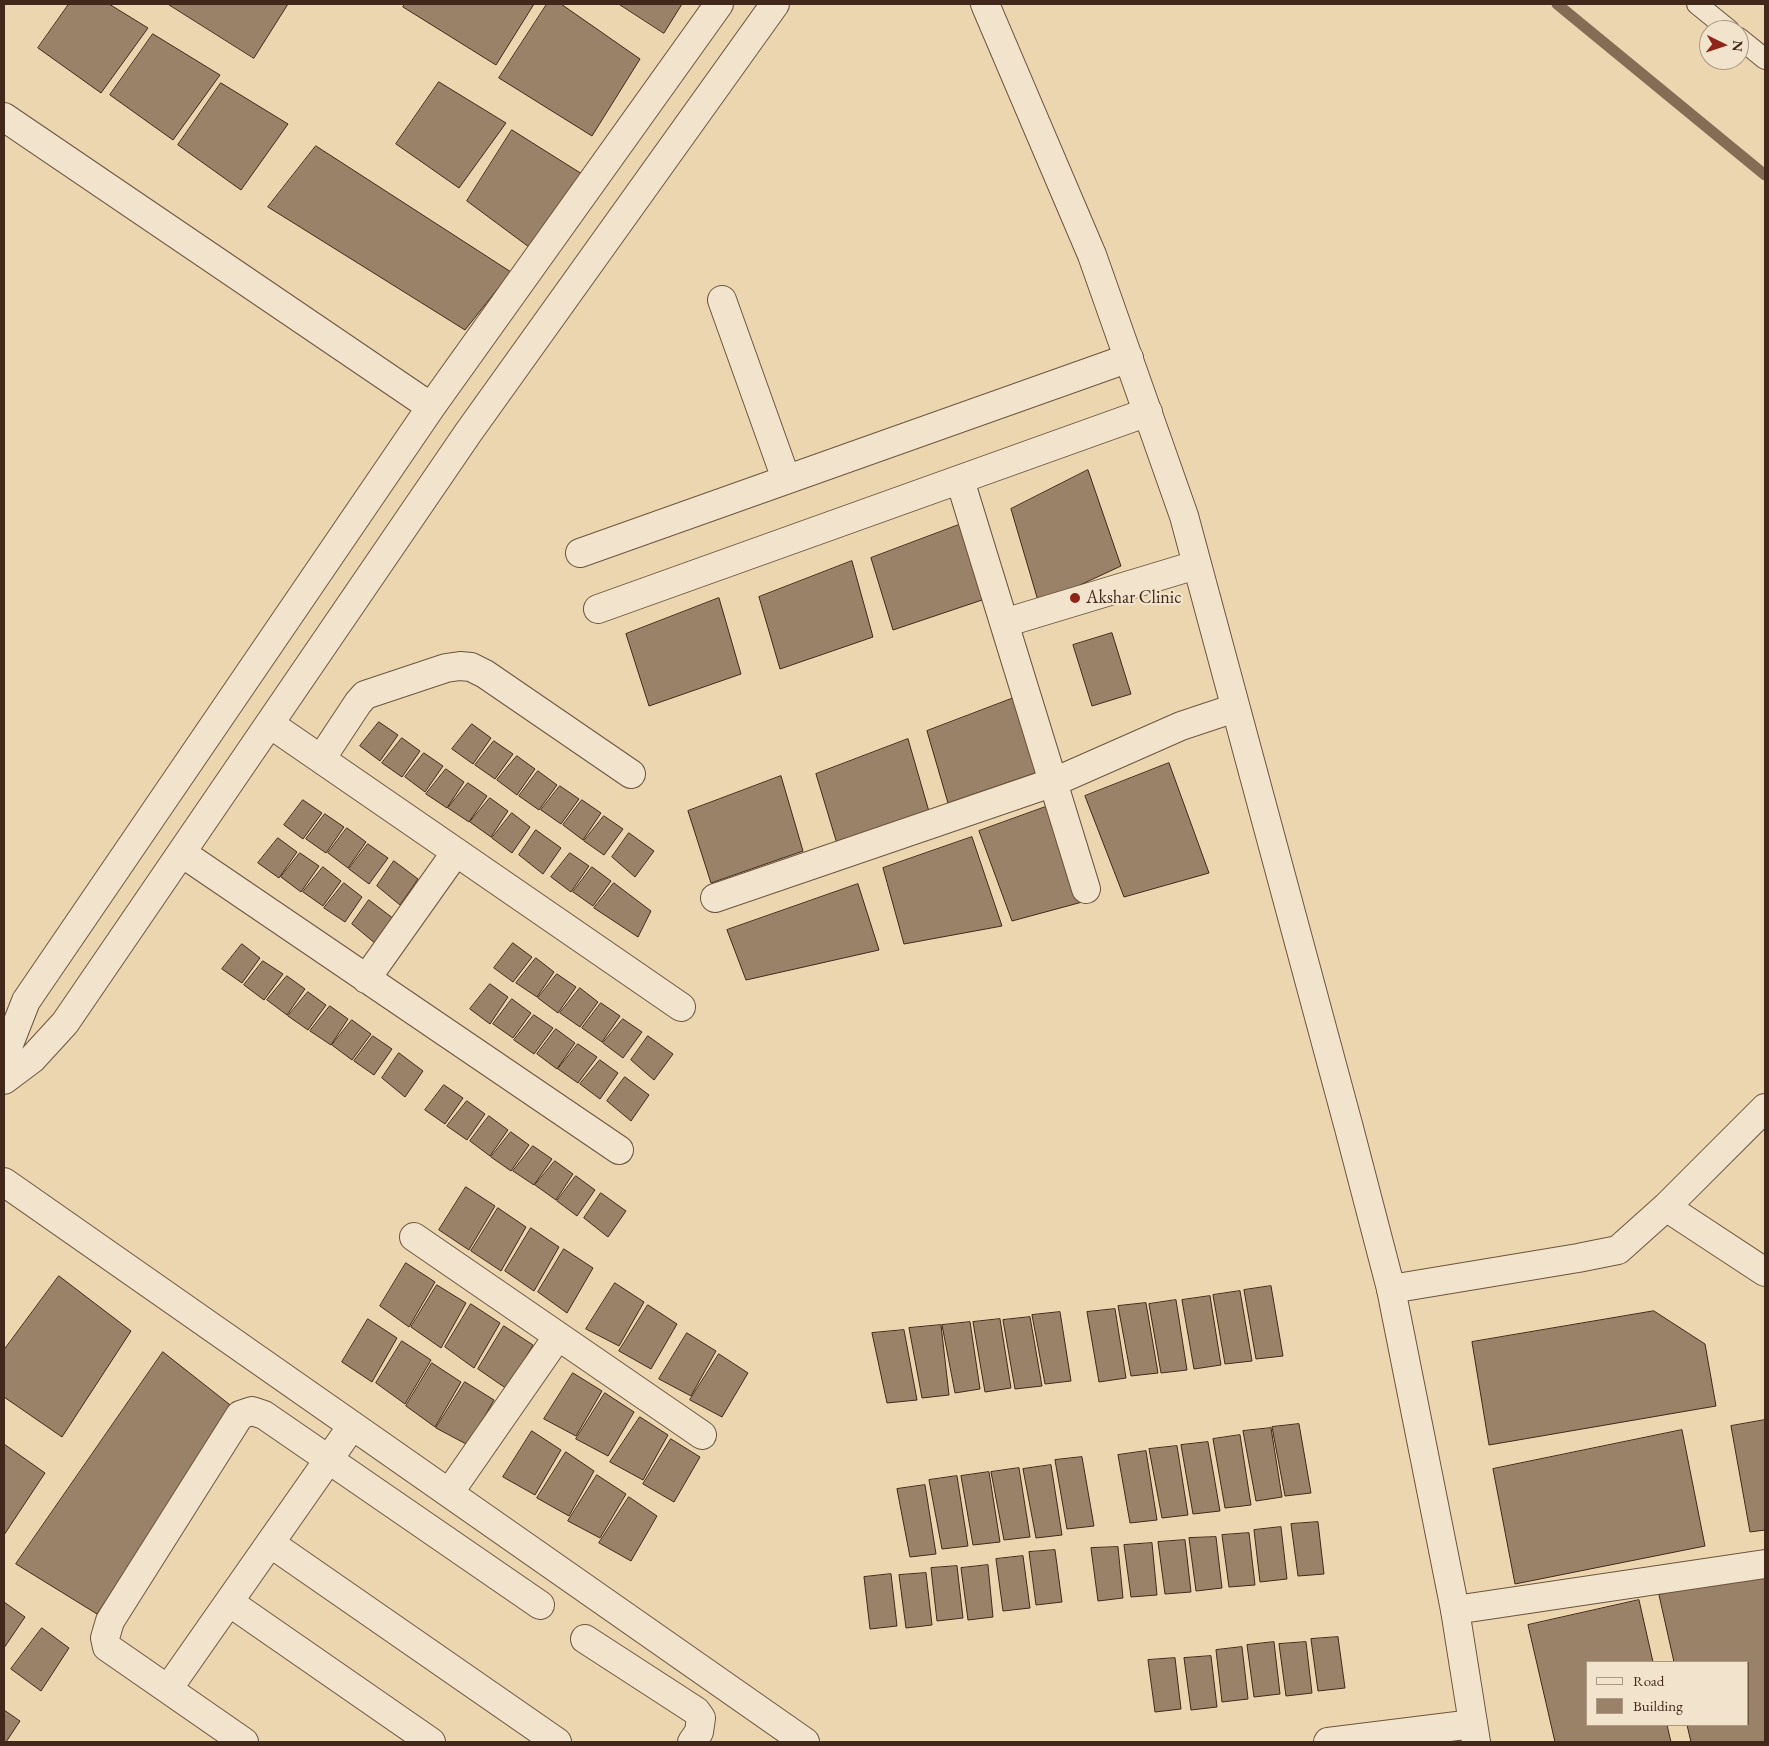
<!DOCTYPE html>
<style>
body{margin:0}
#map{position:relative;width:1769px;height:1746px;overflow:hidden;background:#ebd6b0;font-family:"EB Garamond",serif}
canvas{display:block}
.frame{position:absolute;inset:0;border:5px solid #42281a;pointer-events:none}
.legend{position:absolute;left:1586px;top:1661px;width:162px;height:65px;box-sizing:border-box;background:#f2e4cc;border:1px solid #ac9985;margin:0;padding:6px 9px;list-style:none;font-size:15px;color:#42281a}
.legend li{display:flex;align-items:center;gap:10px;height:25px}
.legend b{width:25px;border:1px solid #ac9985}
.north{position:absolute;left:1699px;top:20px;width:50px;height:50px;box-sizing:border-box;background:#f2e4cc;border:1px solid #ac9985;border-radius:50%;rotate:94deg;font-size:14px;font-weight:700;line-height:20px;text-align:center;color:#42281a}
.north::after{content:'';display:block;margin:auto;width:18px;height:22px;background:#8f2418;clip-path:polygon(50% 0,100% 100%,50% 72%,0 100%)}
</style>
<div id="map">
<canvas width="1769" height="1746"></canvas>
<div class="frame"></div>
<ul class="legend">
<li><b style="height:6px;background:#f2e4cc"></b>Road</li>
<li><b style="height:14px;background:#9a8268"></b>Building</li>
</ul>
<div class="north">N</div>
</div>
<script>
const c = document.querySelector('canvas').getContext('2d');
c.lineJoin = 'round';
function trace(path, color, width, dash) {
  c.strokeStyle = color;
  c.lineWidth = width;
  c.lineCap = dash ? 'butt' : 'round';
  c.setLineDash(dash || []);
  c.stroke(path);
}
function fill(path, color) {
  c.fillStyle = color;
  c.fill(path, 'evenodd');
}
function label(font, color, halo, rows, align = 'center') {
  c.font = font + ' "EB Garamond",serif';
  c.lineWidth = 4.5;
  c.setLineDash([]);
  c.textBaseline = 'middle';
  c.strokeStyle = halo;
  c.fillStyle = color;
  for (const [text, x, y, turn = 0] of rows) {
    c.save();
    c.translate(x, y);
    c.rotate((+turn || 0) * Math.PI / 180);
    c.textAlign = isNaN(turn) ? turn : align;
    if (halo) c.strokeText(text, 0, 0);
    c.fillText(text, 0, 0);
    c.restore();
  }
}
const stream = new Path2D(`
 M1557,4L1765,175`);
const building = new Path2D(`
 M69,4H109L148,28L101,93L38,48Z
 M168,4H288L254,58Z
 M405,4H534L496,65L403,7Z
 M547,4H561L640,59L592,136L499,78Z
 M619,4H682L664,33Z
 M153,34L220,75L173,140L110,95Z
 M439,82L506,123L459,188L396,144Z
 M221,83L288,124L241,190L178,145Z
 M512,130L582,174L533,250L467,201Z
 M316,146L511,272L465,330L268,207Z
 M1088,470L1121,566L1039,604L1011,509Z
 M964,523L985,599L893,630L871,558Z
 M852,561L873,637L780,669L759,597Z
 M719,598L741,674L649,706L626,634Z
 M1112,633L1131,694L1092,706L1073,645Z
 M1019,696L1041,771L948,803L927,731Z
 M379,722L398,735L380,761L360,746Z
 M472,724L491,738L473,764L452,749Z
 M402,738L420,751L402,777L382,763Z
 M908,739L930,815L838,847L816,774Z
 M494,741L513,754L495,779L475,765Z
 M424,753L443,766L425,792L405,777Z
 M517,756L535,769L517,795L497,780Z
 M1169,763L1209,873L1124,897L1085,796Z
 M446,769L464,782L447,808L426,794Z
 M538,771L557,785L539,810L519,796Z
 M781,776L803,851L711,883L688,811Z
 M468,783L487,796L469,822L448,808Z
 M560,786L579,799L561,824L541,810Z
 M490,798L508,811L491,837L470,822Z
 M303,800L322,813L303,839L284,825Z
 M582,800L601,813L583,840L563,825Z
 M1051,805L1086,901L1012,921L979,831Z
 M512,813L530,827L512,853L492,838Z
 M325,814L344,827L326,853L306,839Z
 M604,816L623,829L604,855L584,841Z
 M347,828L366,842L348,868L328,853Z
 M536,830L561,848L543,874L519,855Z
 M629,833L654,851L635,877L612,857Z
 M972,837L1002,926L904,944L883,868Z
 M278,838L297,852L279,878L258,863Z
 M368,844L388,858L369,884L349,869Z
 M300,853L319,866L301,892L281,877Z
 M570,853L589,866L571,892L551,877Z
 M394,861L418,879L400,905L377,886Z
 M323,867L341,881L323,906L303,892Z
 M592,867L611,881L593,906L573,892Z
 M344,883L362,897L345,922L324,908Z
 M614,883L651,911L638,937L594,908Z
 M858,884L879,950L746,980L727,930Z
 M369,900L394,919L376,944L352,924Z
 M513,943L532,957L513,982L494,968Z
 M242,944L260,958L242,983L222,969Z
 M536,958L554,972L537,997L516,983Z
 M263,961L283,974L264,1000L244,985Z
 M557,974L576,987L558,1013L538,998Z
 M287,976L305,989L287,1015L267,1000Z
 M490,984L508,997L490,1024L470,1009Z
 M580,988L598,1002L580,1027L560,1013Z
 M308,992L326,1005L308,1030L288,1016Z
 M512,999L531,1013L513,1038L493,1024Z
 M601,1003L620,1016L602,1042L582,1028Z
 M330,1006L348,1019L331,1045L310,1031Z
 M534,1015L553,1028L534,1054L514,1040Z
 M623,1019L642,1032L623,1058L603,1043Z
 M352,1020L371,1034L352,1060L332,1045Z
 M556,1029L575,1043L557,1069L537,1054Z
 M373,1036L392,1049L374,1075L354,1061Z
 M648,1036L673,1054L654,1080L631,1060Z
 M578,1044L597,1057L578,1083L558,1069Z
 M399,1053L423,1071L405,1097L382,1078Z
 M600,1060L618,1073L600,1099L580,1084Z
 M625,1077L649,1095L631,1121L607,1101Z
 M444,1085L463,1098L445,1124L425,1110Z
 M467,1101L485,1114L467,1140L447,1126Z
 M489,1116L508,1130L490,1156L470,1141Z
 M511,1132L529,1145L511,1171L491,1157Z
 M533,1146L552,1159L534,1185L513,1171Z
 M555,1161L573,1174L556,1200L535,1185Z
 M576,1176L595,1190L577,1216L557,1201Z
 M466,1187L495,1206L469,1250L439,1230Z
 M601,1193L626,1211L608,1237L584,1218Z
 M498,1208L526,1227L501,1271L471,1251Z
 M531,1228L559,1247L534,1291L505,1271Z
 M564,1249L593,1268L567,1313L538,1292Z
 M406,1263L435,1282L409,1327L380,1306Z
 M59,1276L131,1331L62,1437L4,1397V1350Z
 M615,1283L644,1302L619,1346L586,1329Z
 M437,1285L466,1303L441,1348L411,1327Z
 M1271,1286L1283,1356L1256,1359L1244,1290Z
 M1240,1291L1252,1361L1225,1364L1213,1295Z
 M1210,1296L1221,1365L1194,1369L1182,1300Z
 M1176,1300L1187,1370L1161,1373L1149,1304Z
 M1146,1303L1158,1373L1131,1376L1118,1306Z
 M471,1304L500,1323L474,1368L445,1347Z
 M648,1305L677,1324L651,1369L619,1351Z
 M1115,1309L1126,1378L1099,1382L1087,1312Z
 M1654,1311L1705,1344L1716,1406L1489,1445L1472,1342Z
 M1060,1312L1071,1381L1045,1384L1032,1315Z
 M1030,1317L1042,1386L1015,1389L1003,1320Z
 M368,1319L397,1338L372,1382L342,1362Z
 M1000,1319L1011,1388L985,1392L973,1322Z
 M970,1322L980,1389L955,1393L942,1325Z
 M941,1325L949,1395L922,1398L909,1328Z
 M504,1326L533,1345L507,1389L478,1369Z
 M904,1330L917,1400L887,1403L872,1333Z
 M687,1333L716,1351L691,1396L659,1379Z
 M402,1341L431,1360L405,1404L376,1383Z
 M163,1352L234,1408L97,1614L16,1564Z
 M719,1354L748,1373L722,1417L690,1400Z
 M432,1363L461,1382L435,1427L406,1406Z
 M573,1373L602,1391L576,1436L544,1419Z
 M465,1382L494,1400L468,1445L436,1428Z
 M605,1393L634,1412L608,1456L576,1439Z
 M640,1417L668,1435L643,1480L610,1462Z
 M1765,1420V1530L1750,1532L1731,1426Z
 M1299,1424L1311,1493L1285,1496L1272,1427Z
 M1271,1428L1282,1497L1256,1501L1243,1431Z
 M1682,1430L1705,1546L1515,1584L1493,1469Z
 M532,1431L561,1450L535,1495L503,1477Z
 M1240,1435L1251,1505L1225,1508L1213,1439Z
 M671,1439L700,1457L674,1502L643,1484Z
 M1208,1442L1220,1511L1193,1514L1181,1445Z
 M4,1444L45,1473L4,1535Z
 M1177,1446L1188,1515L1162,1518L1149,1449Z
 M1146,1451L1157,1520L1130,1523L1118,1455Z
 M566,1452L594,1471L569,1516L537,1498Z
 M1082,1457L1094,1526L1067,1529L1055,1460Z
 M1051,1465L1062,1535L1036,1538L1023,1469Z
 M1019,1468L1030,1537L1004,1540L991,1472Z
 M989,1472L1000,1542L973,1545L961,1476Z
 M597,1475L626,1494L600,1538L568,1521Z
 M957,1476L968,1546L942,1549L929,1480Z
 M925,1485L936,1554L910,1557L897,1489Z
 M629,1497L657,1516L631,1561L599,1543Z
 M1318,1522L1324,1574L1298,1576L1291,1524Z
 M1281,1527L1287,1579L1260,1582L1254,1530Z
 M1249,1533L1255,1585L1229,1587L1222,1535Z
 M1216,1537L1222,1588L1196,1591L1189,1538Z
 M1185,1540L1191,1592L1165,1594L1158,1542Z
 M1152,1543L1157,1595L1131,1597L1124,1545Z
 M1118,1547L1123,1598L1098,1601L1091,1548Z
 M1055,1550L1062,1602L1036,1605L1029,1552Z
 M1023,1556L1030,1608L1003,1611L996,1559Z
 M988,1565L993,1617L968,1620L961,1568Z
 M957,1566L963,1618L937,1621L931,1568Z
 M1765,1571V1742H1691L1687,1725H1748V1662H1674L1659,1595Z
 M926,1573L932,1625L906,1628L899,1575Z
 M891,1574L897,1626L870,1629L864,1577Z
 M1639,1600L1653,1662H1588V1725H1667L1671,1742H1555L1528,1625Z
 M4,1602L25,1617L4,1648Z
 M42,1628L69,1648L41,1691L11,1669Z
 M1338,1637L1345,1688L1318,1691L1311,1639Z
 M1274,1642L1280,1694L1254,1697L1247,1645Z
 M1306,1642L1312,1693L1286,1696L1279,1644Z
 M1242,1647L1248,1699L1222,1702L1216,1650Z
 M1211,1656L1217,1707L1191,1710L1184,1658Z
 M1175,1658L1181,1709L1155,1712L1148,1660Z
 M4,1710L20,1721L6,1742H4Z`);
const service = new Path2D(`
 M1697,4L1729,30
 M1739,38L1765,59`);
const minor = new Path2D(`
 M4,117L431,407
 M722,300L786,479
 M960,480L1086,889
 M580,553L1129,358
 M598,609L1148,412
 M1004,623L1196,565
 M270,724L681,1007
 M321,759L358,703L365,695L446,668L460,666L471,667L485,674L631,774
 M182,853L619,1150
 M715,898L1054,782L1181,726L1235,708
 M366,979L456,852
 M4,1057L26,1001L431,407L719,4
 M4,1080L32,1059L65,1023L468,433L775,4
 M4,1182L805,1742
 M1666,1207L1765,1272
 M414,1237L702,1435
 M1391,1289L1578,1258L1618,1250L1666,1207L1765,1108
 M449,1493L558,1336
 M270,1543L557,1742
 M229,1602L431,1742
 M1455,1610L1765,1564
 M585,1639L696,1711L701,1718L699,1732L692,1742
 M168,1689L352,1426
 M244,1742L107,1647L105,1638L110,1621L240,1415L252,1411L264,1415L540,1605
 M1328,1742L1473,1724`);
const tertiary = new Path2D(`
 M985,4L1092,255L1184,516L1349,1128L1391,1289L1455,1610L1476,1742`);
const markers = [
 [1075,598,6,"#8f2418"]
];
const poiNames = [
 ["Akshar Clinic",1086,598]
];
trace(stream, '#856d55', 11);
fill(building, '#9a8268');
trace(building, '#42281a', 1);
trace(service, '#6c5440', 22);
trace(minor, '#6c5440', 30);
trace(tertiary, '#6c5440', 30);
trace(service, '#f2e4cc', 20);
trace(minor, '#f2e4cc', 28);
trace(tertiary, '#f2e4cc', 28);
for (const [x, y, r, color] of markers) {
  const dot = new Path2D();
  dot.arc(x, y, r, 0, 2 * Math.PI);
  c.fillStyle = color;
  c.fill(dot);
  trace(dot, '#f2e4cc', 2);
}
label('18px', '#42281a', '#f2e4cc', poiNames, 'left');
</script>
